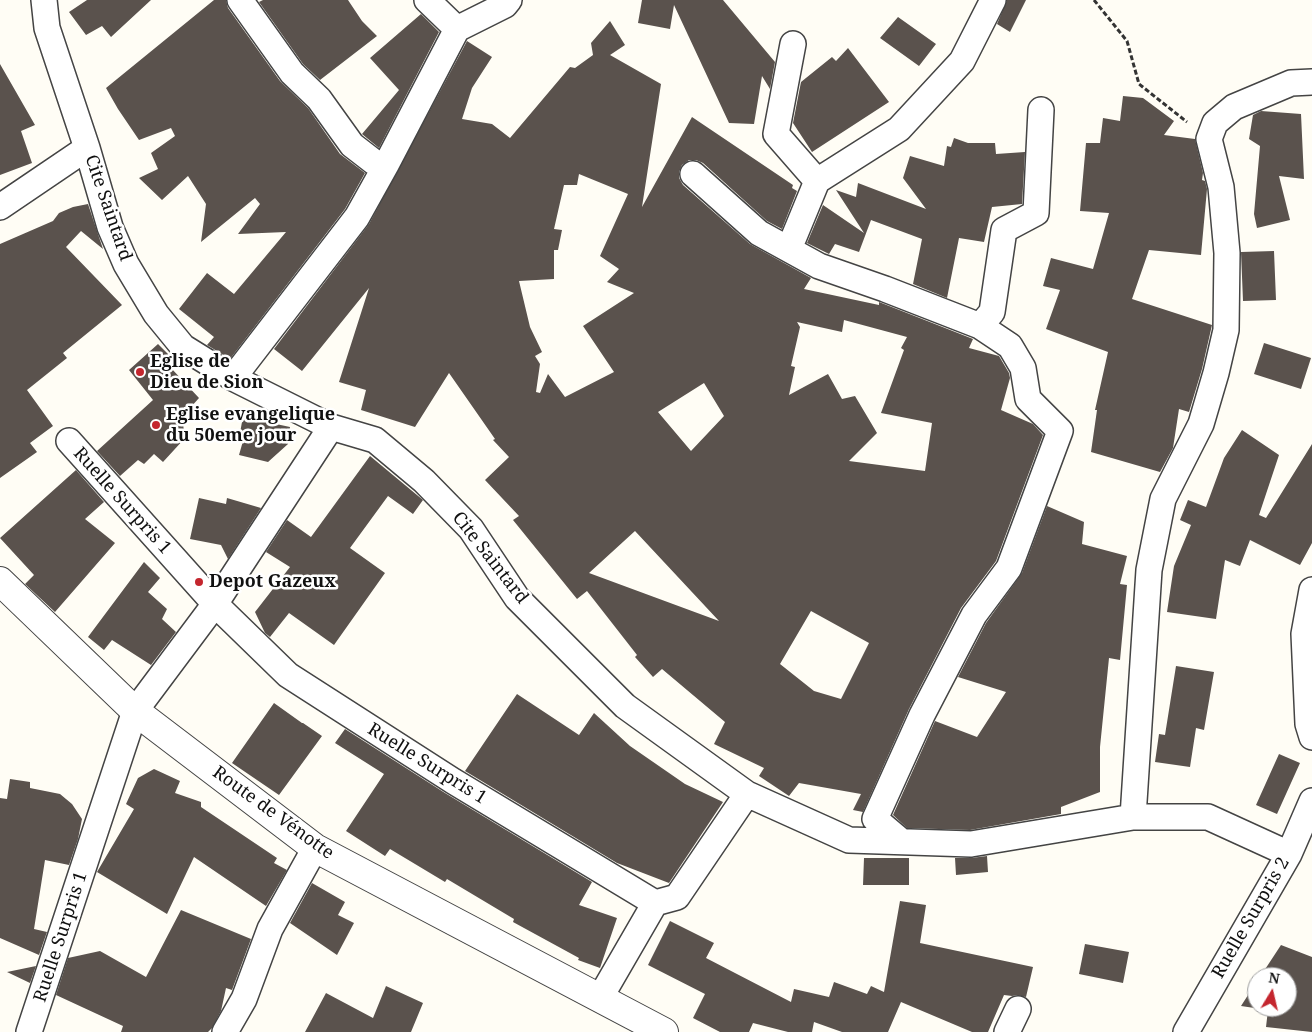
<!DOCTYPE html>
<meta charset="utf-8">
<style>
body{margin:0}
#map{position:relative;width:1312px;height:1032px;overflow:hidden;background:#fffdf5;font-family:"Noto Serif",serif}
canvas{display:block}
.north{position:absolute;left:1247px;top:967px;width:50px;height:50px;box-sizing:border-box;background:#fff;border:1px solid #a0a0a0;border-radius:50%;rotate:9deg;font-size:14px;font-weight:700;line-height:20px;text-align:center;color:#111}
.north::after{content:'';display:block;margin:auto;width:18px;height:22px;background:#c4262e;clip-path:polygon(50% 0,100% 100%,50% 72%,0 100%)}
</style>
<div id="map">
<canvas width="1312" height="1032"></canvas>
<div class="north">N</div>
</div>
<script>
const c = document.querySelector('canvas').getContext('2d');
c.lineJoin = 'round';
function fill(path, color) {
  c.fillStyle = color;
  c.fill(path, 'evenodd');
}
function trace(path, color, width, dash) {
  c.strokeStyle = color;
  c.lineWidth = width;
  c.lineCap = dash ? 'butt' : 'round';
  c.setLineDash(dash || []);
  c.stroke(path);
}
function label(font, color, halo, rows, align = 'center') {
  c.font = font + ' "Noto Serif",serif';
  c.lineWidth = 5;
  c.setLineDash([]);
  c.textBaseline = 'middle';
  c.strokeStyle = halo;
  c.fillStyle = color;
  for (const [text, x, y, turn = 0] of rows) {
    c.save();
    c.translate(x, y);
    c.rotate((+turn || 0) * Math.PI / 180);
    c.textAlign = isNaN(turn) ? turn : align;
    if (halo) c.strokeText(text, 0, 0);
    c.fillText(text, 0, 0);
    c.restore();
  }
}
const building = new Path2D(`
 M87,0H151L111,37L102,26L86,35L69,12Z
 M214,0H226L228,8L280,81L308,108L340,154L365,173L345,209L230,359L207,345L214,337L179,309L207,273L234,294L286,232L238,234L260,204L255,198L201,242L206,204L188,176L162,200L139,178L158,169L151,153L175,136L171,128L139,140L118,109L106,88Z
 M263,0H348L362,21L377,36L320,80L303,64L259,2Z
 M642,0H723L775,62L770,89L762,76L754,124L729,123L674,5L670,29L638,23Z
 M1007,0H1026L1010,32L997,24Z
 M421,14L439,32L379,148L362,134L399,90L370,58Z
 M898,17L936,44L919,66L880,38Z
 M610,21L625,45L610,55L661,84L642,207L692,117L793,185L792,188L797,191L782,229L767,221L703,163L696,160H689L682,165L679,172V178L683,185L750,244L811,278L804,289L879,305V302L973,339L969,348L999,356L1009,373L1010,378L1001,410L1033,424L1043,435L996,561L961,608L909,709L863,812L853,810L861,794L799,783L789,796L759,776L764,768L714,744L725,722L662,669L653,677L635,657L637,655L587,591L577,599L513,520L519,516L485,480L509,457L493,440L495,439L449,373L415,427L361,410L366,390L339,382L369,288L302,371L274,349L369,224L467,41L492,57L472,88L462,119L492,124L510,138L570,67L575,68L593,55L591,43ZM579,174L628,194L600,256L619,269L607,282L634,293L583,326L614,372L565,397L548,374L540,393L536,392L540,364L535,356L542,352L530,327L519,281L554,279V250H558L562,230L554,229L564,185H577ZM844,320L907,337L901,348L904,350L881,413L932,423L925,471L849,461L877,433L855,396L842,399L828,374L789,395L795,367L791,366L800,327L797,322L842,332ZM704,383L724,416L691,451L658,412ZM635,531L719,621L589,573ZM811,611L869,643L841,699L814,691L780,664Z
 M848,48L889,102L812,152L793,123L801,82L832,57L836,61Z
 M0,64L35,125L21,131L32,163L0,175Z
 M1123,96L1143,98L1174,121L1164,135L1195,139L1203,173L1202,180L1205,181L1207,189L1201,255L1149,250L1132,299L1212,325L1202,369L1189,412L1179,409L1173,448L1160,472L1091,452L1097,410H1095L1108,352L1046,329L1060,290L1043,286L1051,258L1093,269L1109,213L1080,211L1086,143H1101H1100L1103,118L1120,121Z
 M1261,111L1301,114L1304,179L1279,176L1290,220L1257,228L1254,214L1260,146L1249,139L1253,115Z
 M954,138L968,143H995L996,154L1025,152L1022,204L992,207L984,242L959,238L947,298L913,284L922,239L871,220L859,252L835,244L829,254L807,243L823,205L864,233L836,190L856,197L858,183L926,209L903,178L910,156L944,166L947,146L951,147Z
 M88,204L103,249L81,231L66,247L122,305L63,353L67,358L27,390L53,426L30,443L37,452L0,478V244L53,221L59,213L73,207Z
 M1274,251L1276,300L1243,301L1241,252Z
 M1264,343L1311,358L1301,389L1254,374Z
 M158,344L174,360L171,368L199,398L182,417L185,438L163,462L154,454L144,464L138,460L120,476L97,451L153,400L129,370Z
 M244,411L278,418L276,424L290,427L288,444L268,462L239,455L245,434L240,433Z
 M1242,430L1279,455L1259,515L1266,518L1312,444V543L1300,565L1250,540L1240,566L1225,560L1216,619L1167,612L1174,566L1191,525L1180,520L1188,500L1206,507L1224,458Z
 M370,456L423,500L413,514L388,496L350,548L385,573L334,645L289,613L270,637L265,633L255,612L290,567L266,552L287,520L311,537Z
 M76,470L104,502L85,519L115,543L55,612L25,584L34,575L0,538Z
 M199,498L226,504L227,498L261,508L228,559L221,545L190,539Z
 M1047,506L1084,522L1082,544L1127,556L1120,584L1127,585L1120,660L1109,658L1100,747V792L1061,807V814L970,830L907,828L893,815L935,721L977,737L1006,692L958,677L986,623L1022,573Z
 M144,562L160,578L148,592L167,609L162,619L176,632L151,665L112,640L104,650L88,637Z
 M1176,666L1214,672L1204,730L1196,728L1190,767L1155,762L1159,734L1165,735Z
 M517,694L579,735L594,713L630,746L685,784L723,802L669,883L617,863L465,771Z
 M274,703L302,723H303L322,736L279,795L232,763Z
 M345,729L445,793L592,882L579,905L617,918L600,968L578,960L579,958L513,922L514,919L447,879L445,882L390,849L385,856L346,831L384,774L335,743Z
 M1279,754L1300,763L1277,814L1256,805Z
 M154,769L180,781L175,793L201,802V807L277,858L274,863L287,870L266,906L194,857L167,914L97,872L134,809L126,804L138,778Z
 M10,779L30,782V788L60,794L72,804L82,819L78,839L69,865L45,860L34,929L47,932L39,955L0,938V798L7,799Z
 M987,856L988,872L956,875L955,858H971Z
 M864,858H909V885H863Z
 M312,883L345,902L338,915L354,923L337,955L290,923Z
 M900,901L926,905L920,943L1033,967L1026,997L1017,995L1012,996L1004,995L988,1032H972L901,1002L888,1032H842L814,1022L812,1032H788L753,1023L749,1032H720L693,1018L705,994L648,965L670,921L714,943L706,958L791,1002L794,989L829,997L834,982L867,994L871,986L884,992Z
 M181,910L251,939L232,990L226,988L221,1011L212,1028L208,1032H121L123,1026L56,995L68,958L100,951L146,977Z
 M1085,944L1129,952L1123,983L1079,974Z
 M1281,945L1312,957V1032L1266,1027L1268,1010L1241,1006L1257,981V1007H1287V977H1260Z
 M36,966L30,983L7,972Z
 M386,986L423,1003L411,1032H305L326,993L373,1018Z`);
const path = new Path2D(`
 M1094,0L1127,41L1139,84L1187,122`);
const minor = new Path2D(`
 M44,0L47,28L87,148L110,227L126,264L156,314L183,347L233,378L331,427L375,440L424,481L471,529L517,598L625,706L747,794L677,897L655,903L600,998
 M240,0L292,73L319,99L352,145L374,162L386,165
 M427,0L457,29
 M793,44L776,134L817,181
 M693,174L759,233L819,266L885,289L980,326L1010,346L1023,368L1028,399L1060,431L1009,568L974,615L922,715L875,819L901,841
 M0,207L87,148
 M789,249L817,181L899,129L962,61L993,0
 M980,326L992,312L1004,230L1036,213L1041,110
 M233,378L357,217L386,165L457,29L505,5L509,0
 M69,441L215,604L288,675L453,781L655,903
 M1312,590L1304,634L1308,724L1312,737
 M747,794L849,840L971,844L1133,817H1208L1289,854
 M1133,817L1149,570L1163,499L1201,424L1216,373L1226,330L1227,253L1221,187L1209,139L1215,123L1234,107L1291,83L1312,82
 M29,1032L135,711L215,604L331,427
 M225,1032L244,999L270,929L315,848
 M1007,1032L1018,1009
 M1186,1032L1289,854L1312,801`);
const tertiary = new Path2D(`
 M0,581L135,711L315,848L664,1032`);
const markers = [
 [140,372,5,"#c4262e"],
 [156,425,5,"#c4262e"],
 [199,582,5,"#c4262e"]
];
const streetNames = [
 ["Cite Saintard",108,208,71],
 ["Ruelle Surpris 1",122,501,48],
 ["Cite Saintard",490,558,52],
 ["Ruelle Surpris 1",427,764,32],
 ["Route de Vénotte",273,813,36],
 ["Ruelle Surpris 2",1251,918,-60],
 ["Ruelle Surpris 1",61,937,-72]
];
const poiNames = [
 ["Eglise de",150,362],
 ["Dieu de Sion",150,383],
 ["Eglise evangelique",166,415],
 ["du 50eme jour",166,436],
 ["Depot Gazeux",209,582]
];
fill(building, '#5a524d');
trace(minor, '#444', 28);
trace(tertiary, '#444', 30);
trace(path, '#333', 3, [5, 2.5]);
trace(minor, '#fff', 25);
trace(tertiary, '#fff', 28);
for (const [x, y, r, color] of markers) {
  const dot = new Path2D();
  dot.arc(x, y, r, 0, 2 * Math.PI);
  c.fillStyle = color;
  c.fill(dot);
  trace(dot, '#fff', 2);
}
label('18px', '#111', '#fff', streetNames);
label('bold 18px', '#111', '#fff', poiNames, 'left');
</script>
